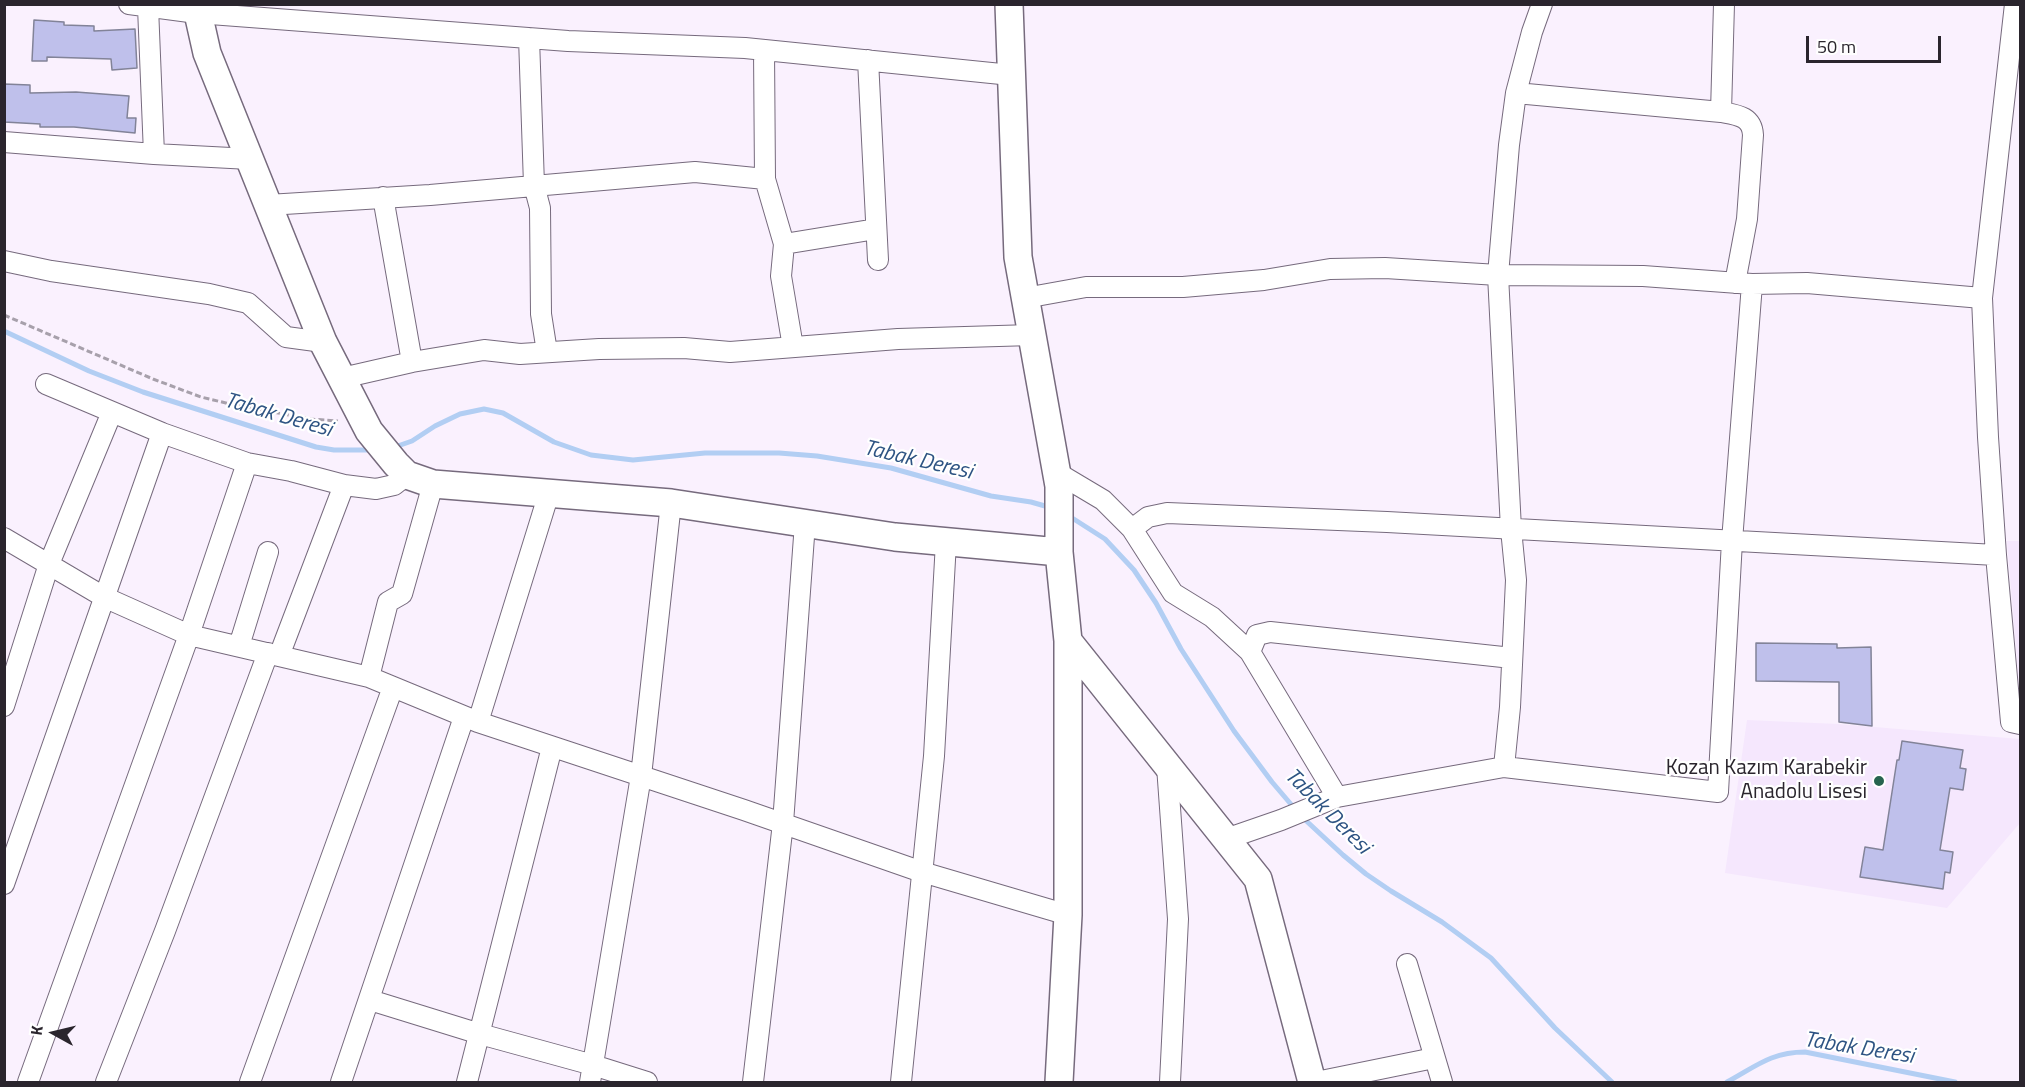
<!DOCTYPE html>
<meta charset="utf-8">
<style>
body{margin:0}
#map{position:relative;width:2025px;height:1087px;overflow:hidden;background:#faf1fe;font-family:"Titillium Web",sans-serif}
canvas{display:block}
.frame{position:absolute;inset:0;border:6px solid #2a252d;pointer-events:none}
.north{position:absolute;left:24px;top:1003px;width:60px;height:60px;-webkit-text-stroke:4px #fff;paint-order:stroke;rotate:278deg;font-size:16px;font-weight:700;line-height:24px;text-align:center;color:#2a252d}
.north::after{content:'';display:block;margin:auto;width:21px;height:27px;background:#2a252d;clip-path:polygon(50% 0,100% 100%,50% 72%,0 100%)}
.scale{position:absolute;left:1806px;top:36px;width:135px;height:27px;box-sizing:border-box;border:3px solid #2a252d;border-top:0;padding-left:8px;font-size:18px;line-height:21px;white-space:nowrap;color:#2a252d;-webkit-text-stroke:4px #fff;paint-order:stroke}
</style>
<div id="map">
<canvas width="2025" height="1087"></canvas>
<div class="frame"></div>
<div class="north">K</div>
<div class="scale">50 m</div>
</div>
<script>
const c = document.querySelector('canvas').getContext('2d');
c.lineJoin = 'round';
function fill(path, color) {
  c.fillStyle = color;
  c.fill(path, 'evenodd');
}
function trace(path, color, width, dash) {
  c.strokeStyle = color;
  c.lineWidth = width;
  c.lineCap = dash ? 'butt' : 'round';
  c.setLineDash(dash || []);
  c.stroke(path);
}
function label(font, color, halo, rows, align = 'center') {
  c.font = font + ' "Titillium Web",sans-serif';
  c.lineWidth = 4.5;
  c.setLineDash([]);
  c.textBaseline = 'middle';
  c.strokeStyle = halo;
  c.fillStyle = color;
  for (const [text, x, y, turn = 0] of rows) {
    c.save();
    c.translate(x, y);
    c.rotate((+turn || 0) * Math.PI / 180);
    c.textAlign = isNaN(turn) ? turn : align;
    if (halo) c.strokeText(text, 0, 0);
    c.fillText(text, 0, 0);
    c.restore();
  }
}
const built = new Path2D(`
 M2007,541H2020V694Z
 M1747,720L1838,724L2020,739V823L1947,908L1725,873Z`);
const stream = new Path2D(`
 M4,331L89,371L143,392L316,447L334,450H374
 M392,448L412,441L435,426L460,414L484,409L503,413L554,442L591,455L633,460L705,453H779L817,456L891,468L991,496L1031,502L1052,508
 M1069,516L1105,539L1134,570L1156,603L1181,649L1234,731L1272,782L1295,809
 M1301,816L1343,855L1366,874L1391,891L1442,922L1491,958L1555,1028L1612,1082
 M1727,1082C1755,1067 1771,1052 1805,1052L1955,1082`);
const building = new Path2D(`
 M34,20L64,22V25L94,26V31L135,29L137,68L112,70L111,59L47,57V61H32Z
 M4,84L30,85V93L76,92L129,96L127,118H136L135,133L74,127H40V124L4,122Z
 M1756,643L1837,644V648L1871,647L1872,726L1839,722V682L1756,681Z
 M1902,741L1963,750L1960,768L1966,769L1963,790L1950,788L1940,850L1953,852L1950,873L1945,872L1943,889L1860,877L1865,847L1883,850L1897,760H1899Z`);
const path = new Path2D(`
 M4,315L153,379L201,397L230,404L310,419L338,421`);
const street = new Path2D(`
 M129,4L197,13L568,41L745,48L1011,75
 M2015,4L1982,298L1988,437L1996,555L2011,722L2020,724
 M148,7L154,154
 M529,38L534,185L540,208L541,314L547,352
 M764,50L765,179L784,244L781,276L793,347
 M868,60L878,260
 M1516,93L1721,112C1737,115 1752,116 1753,135L1747,219L1735,283
 M1721,112L1724,4
 M4,142L154,154L250,159
 M383,197L412,362
 M268,205L430,195L695,172L765,179
 M784,244L876,229
 M4,261L51,271L209,294L248,303L286,337L323,342
 M1025,298L1086,287H1183L1264,280L1330,269L1385,268L1498,275L1643,276L1752,284L1807,283L1982,298
 M342,378L412,362L484,350L520,354L599,349L684,348L730,352L898,339L1032,335
 M46,384L162,433L247,463L291,471L344,485L376,489L394,485L407,475
 M1056,472L1103,500L1132,529L1173,593L1212,617L1250,652L1337,797
 M1132,529L1148,517L1167,513L1387,522L1996,555
 M4,538L104,597L189,635L369,677L478,722L744,810L922,872L1068,915
 M239,646L268,552
 M1250,652L1257,635L1270,632L1512,658
 M279,656L344,485
 M369,677L388,602L402,594L433,484
 M4,706L49,564L112,412
 M478,722L549,493
 M1167,766L1178,919L1170,1082
 M1504,767L1510,707L1516,580L1511,529L1498,275L1509,145L1516,93L1532,32L1542,4
 M1226,839L1281,820L1337,797L1504,767L1718,792L1732,541L1752,284
 M4,884L162,433
 M1407,964L1442,1082
 M370,1000L480,1034L593,1065L647,1082
 M28,1082L189,635L247,463
 M106,1082L165,931L268,653
 M250,1082L393,687
 M341,1082L464,717
 M467,1082L552,747
 M590,1082L641,776L671,503
 M753,1082L783,823L805,523
 M901,1082L934,756L946,542
 M1316,1082L1434,1058`);
const secondary = new Path2D(`
 M196,4L207,53L323,342L369,431L396,464L407,475L433,484L671,503L895,537L1059,552
 M1009,4L1018,257L1059,486V552L1068,641V915L1059,1082
 M1068,641L1258,879L1312,1082`);
const markers = [
 [1879,781,6,"#26644f"]
];
const poiNames = [
 ["Kozan Kazım Karabekir",1867,769],
 ["Anadolu Lisesi",1867,793]
];
const waterNames = [
 ["Tabak Deresi",278,416,16],
 ["Tabak Deresi",918,461,13],
 ["Tabak Deresi",1327,812,45],
 ["Tabak Deresi",1859,1049,9]
];
fill(built, '#f5e7fd');
trace(stream, '#b2cef3', 5);
fill(building, '#bfc0eb');
trace(building, '#828398', 1.5);
trace(street, '#766a7d', 22);
trace(secondary, '#766a7d', 30);
trace(path, '#a7a0ab', 3, [6, 3]);
trace(street, '#fff', 20);
trace(secondary, '#fff', 27);
for (const [x, y, r, color] of markers) {
  const dot = new Path2D();
  dot.arc(x, y, r, 0, 2 * Math.PI);
  c.fillStyle = color;
  c.fill(dot);
  trace(dot, '#fff', 2);
}
label('21px', '#2a252d', '#fff', poiNames, 'right');
label('italic 22px', '#2e5483', '#fff', waterNames);
</script>
